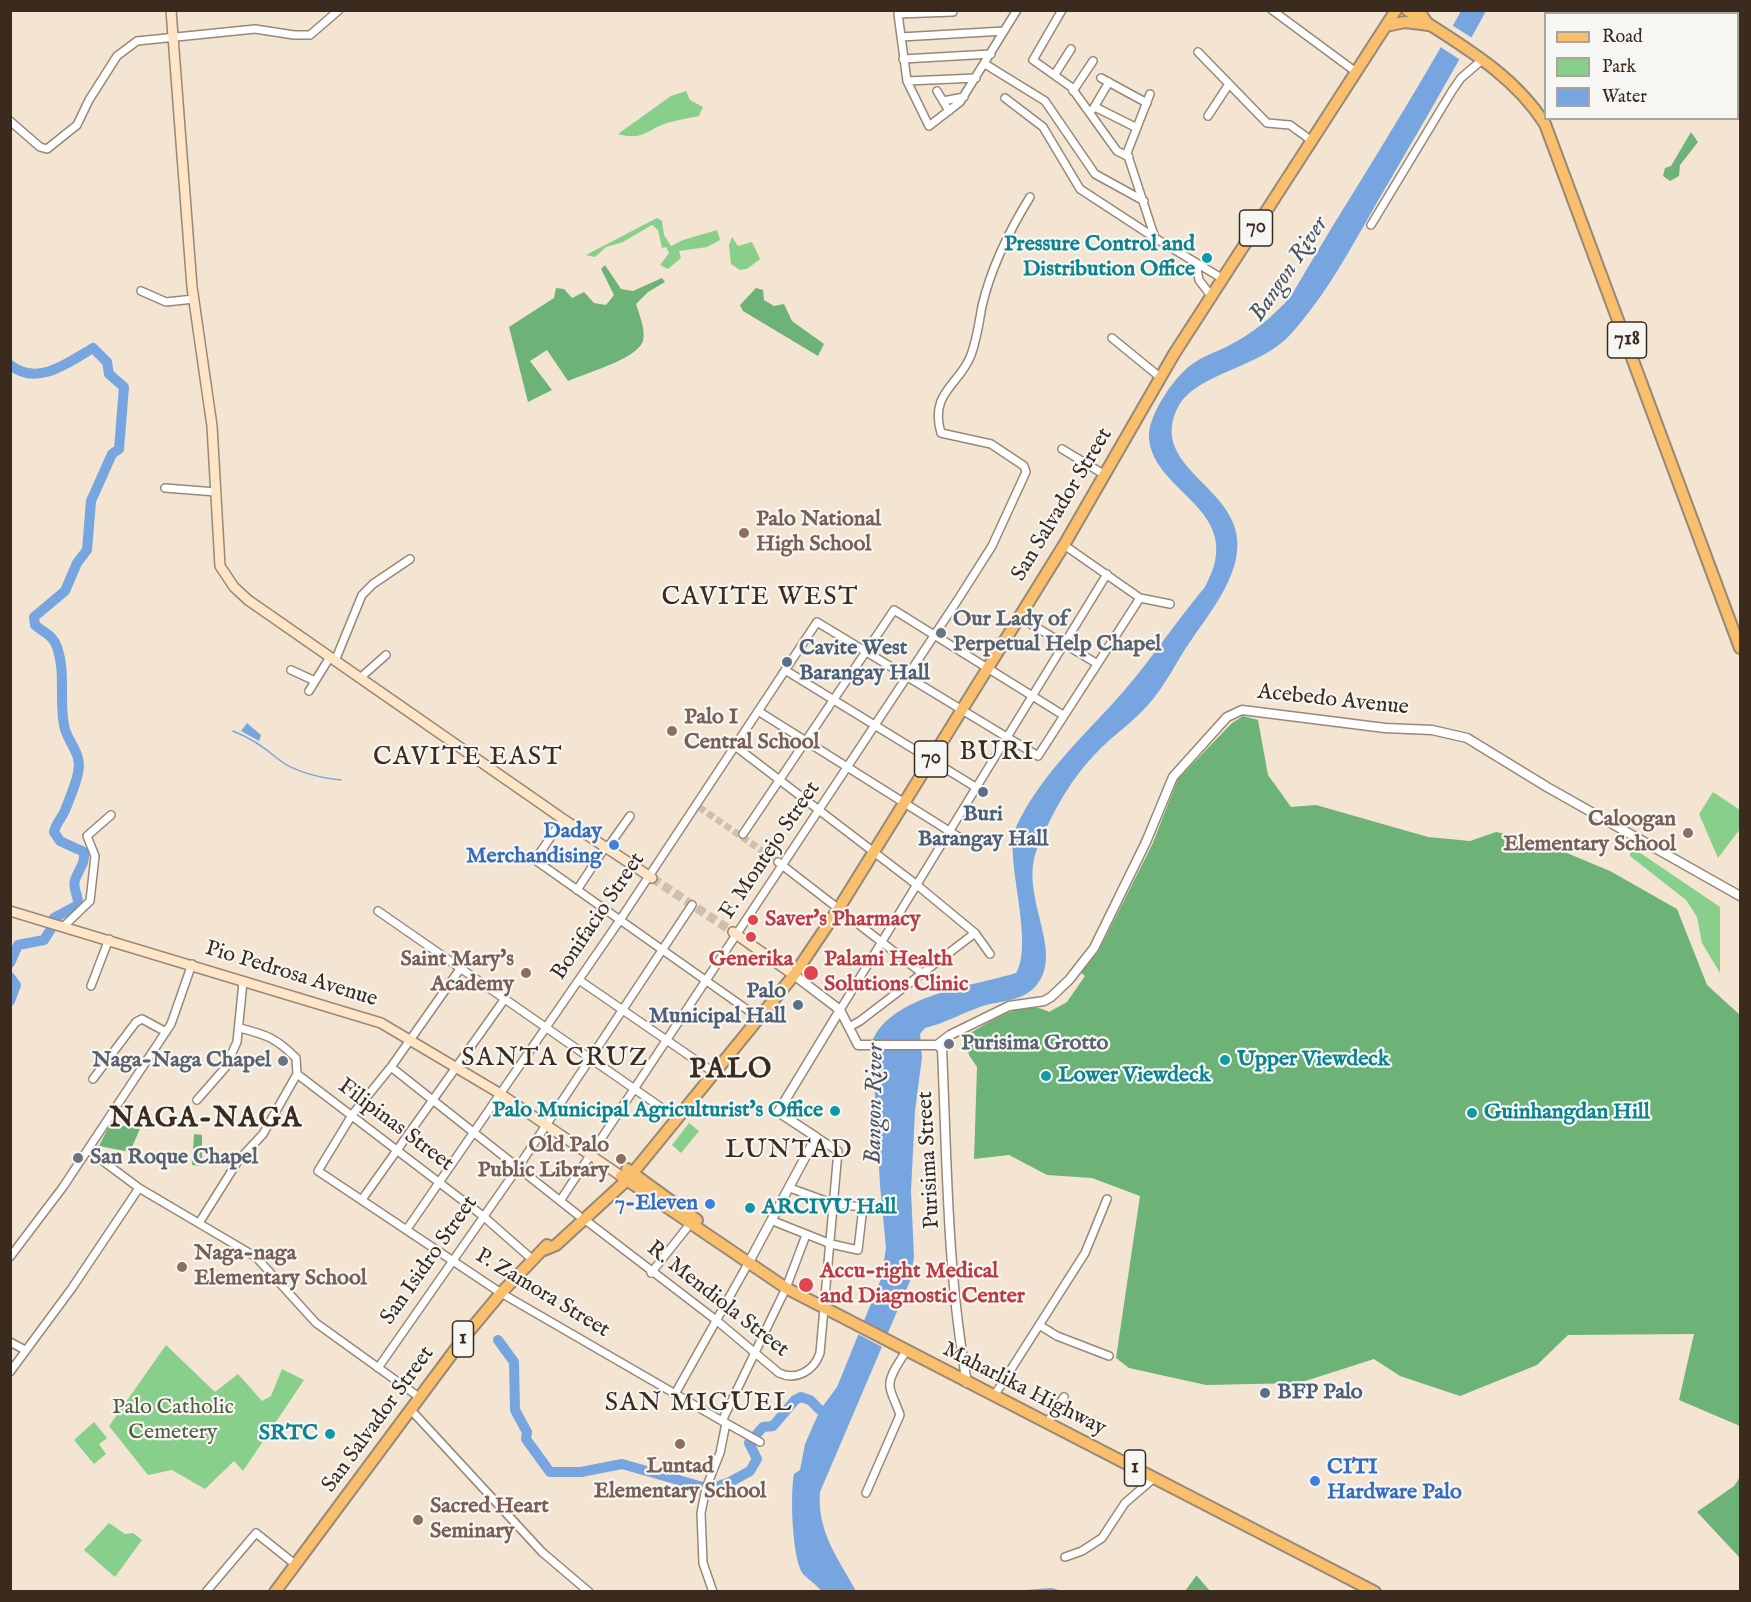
<!DOCTYPE html>
<style>
body{margin:0}
#map{position:relative;width:1751px;height:1602px;overflow:hidden;background:#f3e5d1;font-family:"IM FELL English",serif}
canvas{display:block}
.frame{position:absolute;inset:0;border:12px solid #3b2a1e;pointer-events:none}
.legend{position:absolute;left:1544px;top:12px;width:195px;height:108px;box-sizing:border-box;background:#f6f6f2;border:2px solid #aba49d;margin:0;padding:8px 10px;list-style:none;font-size:18px;color:#3b2a1e}
.legend li{display:flex;align-items:center;gap:12px;height:30px}
.legend b{width:30px;border:2px solid #aba49d}
</style>
<div id="map">
<canvas width="1751" height="1602"></canvas>
<div class="frame"></div>
<ul class="legend">
<li><b style="height:8px;background:#f9bf6d"></b>Road</li>
<li><b style="height:16px;background:#87cf8a"></b>Park</li>
<li><b style="height:16px;background:#76a5df"></b>Water</li>
</ul>
</div>
<script>
const c = document.querySelector('canvas').getContext('2d');
c.lineJoin = 'round';
function fill(path, color) {
  c.fillStyle = color;
  c.fill(path, 'evenodd');
}
function trace(path, color, width, dash) {
  c.strokeStyle = color;
  c.lineWidth = width;
  c.lineCap = dash ? 'butt' : 'round';
  c.setLineDash(dash || []);
  c.stroke(path);
}
function label(font, color, halo, rows, align = 'center') {
  c.font = font + ' "IM FELL English",serif';
  c.lineWidth = 4.5;
  c.setLineDash([]);
  c.textBaseline = 'middle';
  c.strokeStyle = halo;
  c.fillStyle = color;
  for (const [text, x, y, turn = 0] of rows) {
    c.save();
    c.translate(x, y);
    c.rotate((+turn || 0) * Math.PI / 180);
    c.textAlign = isNaN(turn) ? turn : align;
    if (halo) c.strokeText(text, 0, 0);
    c.fillText(text, 0, 0);
    c.restore();
  }
}
const green = new Path2D(`
 M686,91L690,100L703,107L699,116C689,118 677,120 667,123C647,130 642,141 618,134L671,96Z
 M657,218L662,221L664,235L671,246L683,240L717,230L720,240L707,247L679,251L681,258L668,269L660,265L669,253L666,247L662,248L658,230L652,225L623,242L606,247L595,257L586,255Z
 M732,237L738,246L752,242L760,259L747,269L740,270L731,264L729,245Z
 M1713,792L1740,810V829L1718,858L1699,814Z
 M1630,846L1720,907V973L1702,943L1697,917L1686,900L1630,856Z
 M689,1123L699,1131L681,1153L672,1145Z
 M166,1345L215,1392L238,1374L262,1401L271,1396L282,1369L304,1380L243,1471L234,1461L205,1489L172,1470L148,1475L109,1426Z
 M94,1422L107,1438L99,1444L106,1454L94,1464L74,1440Z
 M109,1523L125,1534L133,1533L142,1540L115,1577L84,1550Z`);
const forest = new Path2D(`
 M1729,11L1740,12V58L1738,61V14L1725,13Z
 M1691,132L1698,142L1680,165L1679,176L1670,181L1663,176L1665,168L1671,166Z
 M605,265L621,289L633,291L662,278L665,282L648,292L636,304C639,314 646,330 643,341C637,359 586,373 568,381L547,350L530,361L552,390L528,402L509,327L554,298L556,288L564,289L572,298L584,292L594,303L606,305L614,295L601,269Z
 M756,288L763,290L764,300L774,306L784,304L792,321L824,344L818,356L743,311L740,305Z
 M1243,716L1258,720L1268,775L1291,807L1316,805L1428,837L1470,841L1496,832L1538,841L1610,871L1677,909L1707,985L1740,1015V1426L1679,1400L1694,1334L1568,1335L1537,1365L1460,1396L1400,1376L1374,1359L1299,1383L1206,1385L1129,1368L1116,1358L1140,1196L1092,1178L1047,1175L1009,1155L974,1159L977,1067L969,1055L965,1036C988,1024 1022,997 1049,1012L1067,1002L1085,976L1080,972L1098,952L1152,845L1178,779L1232,723Z
 M109,1126H141L130,1152L99,1146Z
 M194,1134L202,1135V1166L192,1165Z
 M1740,1477V1558L1697,1512L1734,1486Z
 M1196,1576H1197L1210,1591H1185Z`);
const water = new Path2D(`
 M1461,11H1486C1452,74 1415,137 1379,199C1352,246 1326,296 1289,336C1260,367 1197,374 1179,405C1143,472 1252,487 1236,559C1229,589 1209,614 1192,639C1177,660 1166,685 1148,705C1134,721 1115,734 1100,749C1071,778 1053,811 1037,849C1018,897 1067,953 1035,987C1023,1000 1003,1001 986,1005C966,1011 946,1023 925,1028L920,1034L922,1057L915,1111L911,1191L914,1257L910,1281L820,1492C817,1532 838,1558 856,1591H821C816,1584 810,1581 804,1575C792,1562 790,1493 794,1474L800,1470L805,1444L820,1410L837,1387L881,1279L886,1248L880,1185L872,1042C890,995 974,986 1016,973C1031,950 1014,885 1013,856C1013,850 1011,840 1013,834C1036,780 1076,744 1115,701C1147,666 1174,624 1205,587C1249,509 1153,494 1149,438C1147,417 1174,377 1191,365C1201,357 1216,352 1228,346C1252,334 1274,316 1291,296C1347,200 1408,108 1461,11Z
 M247,723L261,735L259,741L241,731Z
 M1052,1588L1062,1591H1011Z`);
const pier = new Path2D(`
 M1450,24L1474,39L1462,61L1439,46Z
 M862,1320L891,1335L884,1348L856,1333Z`);
const stream = new Path2D(`
 M233,731C251,738 263,746 278,759C294,772 321,778 341,780`);
const river = new Path2D(`
 M10,365C38,387 69,362 93,348L107,362L109,374L124,387L119,449L112,454L91,501L87,550L77,563L65,591L34,617L35,625C44,633 53,635 57,647C66,673 59,700 64,725C67,743 83,753 78,773C76,784 70,797 66,808C63,817 56,822 54,832L60,841L84,852C85,865 79,868 75,880C72,888 79,896 78,905L54,918
 M10,963L18,945L44,940L51,929
 M10,977L16,985L10,1001
 M498,1340L514,1362L515,1410L527,1432L526,1439L550,1472H581L622,1464L710,1489L730,1482L750,1471L757,1459L749,1443L763,1427L773,1426L795,1400L801,1397L810,1400L820,1410`);
const minorTunnel = new Path2D(`
 M699,807L778,862`);
const secondaryTunnel = new Path2D(`
 M652,878L733,932`);
const minor = new Path2D(`
 M1062,10L1033,60L1071,87L1117,151L1129,157
 M1272,10L1356,72
 M953,12L898,14L907,81L929,126L960,102L1017,10
 M901,37L1004,31
 M1198,52L1267,123L1290,125L1312,141
 M903,59L991,54
 M985,64L1045,101L1095,174L1144,201
 M1055,74L1071,49
 M1101,78L1147,103
 M907,81L976,78
 M937,91L949,111
 M1073,91L1093,61
 M1150,94L1127,153L1155,238L1223,279
 M1005,98L1043,127L1080,189L1155,238
 M943,101L964,97
 M1095,107L1137,128
 M1093,109L1109,82
 M1208,116L1229,84
 M10,121L40,147L47,149L77,125L89,100L117,56L137,41L255,29L294,35H310L339,10
 M1371,225L1452,91L1461,78L1482,60
 M1196,263L1199,280L1212,297
 M141,291L166,302L194,299
 M1112,338L1161,378
 M1062,449L1105,475
 M165,488L216,492
 M1064,545L1140,598L1170,604
 M1019,617L1096,663
 M335,661L362,595L373,584L410,559
 M291,670L315,681
 M785,670L977,788
 M360,678L386,655
 M309,691L330,657
 M758,711L965,841
 M735,746L917,885L975,933L990,954
 M563,819L535,860L759,1018
 M743,834L894,610L1063,715
 M608,847L630,816
 M778,862L923,974
 M577,890L606,846
 M378,911L672,1115
 M64,926L90,901L95,856L87,836L111,815
 M460,969L391,1067L352,1115L318,1171L501,1293L722,1421
 M579,980L713,1072
 M91,986L109,939
 M840,1010L1107,574
 M849,1027L860,1021L975,933
 M240,1028C267,1035 276,1038 296,1058L297,1074
 M391,1067L578,1215
 M297,1074L483,1216L533,1260
 M93,1079L136,1022L142,1019L166,1032
 M197,1100L225,1068L237,1042L243,982
 M88,1150L139,1188L256,1257L316,1323L419,1397
 M363,1198L504,1000
 M560,1201L959,598L992,546L1026,472L1024,466L991,444L941,433C929,392 960,385 971,355C977,339 979,323 982,306C991,268 1009,231 1030,197
 M584,1219L716,1320L779,1373C796,1381 814,1371 820,1353L838,1151L816,1137
 M773,1221L831,1244L858,1250L863,1207L834,1204L790,1188
 M199,1223L238,1161L263,1134L297,1074
 M407,1229L620,920L817,622L1038,756L1140,598
 M10,1257L63,1187L171,1024L192,964
 M651,1273L690,1224
 M1039,1325L1057,1336L1109,1356
 M10,1342L25,1350
 M378,1368L519,1166L692,905
 M10,1372L72,1288L139,1188
 M675,1394L749,1262
 M994,1396L1085,1253L1107,1199
 M411,1410L542,1552L589,1592
 M722,1421L786,1288L806,1235
 M726,1423L760,1442
 M1047,1423L1064,1397
 M866,1493L900,1415C897,1405 891,1395 890,1387C888,1376 901,1360 906,1351
 M1065,1557L1082,1551L1102,1538L1125,1503L1154,1478
 M206,1592L256,1533L296,1565
 M713,1592L703,1563L701,1513L706,1488L720,1453L726,1423L722,1421`);
const tertiary = new Path2D(`
 M794,975L840,1010L858,1045H937L950,1035L1009,1006L1044,1001L1051,997L1069,980L1094,948L1146,842L1173,777L1227,717L1242,710L1385,728L1432,730L1467,738L1547,787L1740,896
 M937,1045L942,1049C947,1160 947,1274 967,1383
 M749,1262L816,1137L778,1112L840,1010`);
const secondary = new Path2D(`
 M171,10L192,287L212,426L220,566L234,587L248,600L563,819L652,878
 M10,911L381,1023L499,1093L621,1176
 M733,932L794,975`);
const primary = new Path2D(`
 M1407,10C1457,43 1512,72 1545,124L1740,648`);
const trunk = new Path2D(`
 M1418,10L1428,24
 M1386,26L1405,22L1429,25
 M627,1169L697,1220
 M621,1176L786,1288L1375,1592
 M544,1250L556,1245L627,1180L794,975L839,908L1064,545L1174,354L1396,10
 M275,1592L466,1335L501,1293L547,1245`);
const markers = [
 [1207,258,6,"#0f9aa8"],
 [744,533,6,"#8d6e63"],
 [941,633,6,"#6b7280"],
 [787,662,6,"#5c6f8a"],
 [672,731,6,"#8d6e63"],
 [983,792,6,"#5c6f8a"],
 [1688,833,6,"#8d6e63"],
 [614,845,6,"#3f7fe0"],
 [753,920,6,"#e0444e"],
 [751,937,6,"#e0444e"],
 [526,973,6,"#8d6e63"],
 [811,973,8,"#e0444e"],
 [798,1005,6,"#5c6f8a"],
 [949,1044,6,"#6b7280"],
 [1225,1060,6,"#0f9aa8"],
 [283,1061,6,"#6b7280"],
 [1046,1076,6,"#0f9aa8"],
 [835,1111,6,"#0f9aa8"],
 [1472,1113,6,"#0f9aa8"],
 [78,1158,6,"#6b7280"],
 [621,1159,6,"#8d6e63"],
 [710,1204,6,"#3f7fe0"],
 [750,1208,6,"#0f9aa8"],
 [182,1267,6,"#8d6e63"],
 [806,1285,8,"#e0444e"],
 [1265,1393,6,"#5c6f8a"],
 [330,1434,6,"#0f9aa8"],
 [680,1444,6,"#8d6e63"],
 [1315,1481,6,"#3f7fe0"],
 [418,1520,6,"#8d6e63"]
];
const shields = [
 [1256,228,33],
 [1627,340,39],
 [931,759,33],
 [463,1339,21],
 [1135,1468,21]
];
const shieldNames = [
 ["70",1256,228],
 ["718",1627,340],
 ["70",931,759],
 ["1",463,1339],
 ["1",1135,1468]
];
const cultureNames = [
 ["Pressure Control and",1195,245,"right"],
 ["Distribution Office",1195,270,"right"],
 ["Upper Viewdeck",1237,1060],
 ["Lower Viewdeck",1058,1076],
 ["Palo Municipal Agriculturist's Office",823,1111,"right"],
 ["Guinhangdan Hill",1484,1113],
 ["ARCIVU Hall",762,1208],
 ["SRTC",318,1434,"right"]
];
const streetNames = [
 ["San Salvador Street",1063,505,-59],
 ["Acebedo Avenue",1333,701,6],
 ["F. Montejo Street",771,851,-56],
 ["Bonifacio Street",599,917,-56],
 ["Pio Pedrosa Avenue",291,975,17],
 ["Filipinas Street",395,1126,37],
 ["Purisima Street",930,1160,-93],
 ["San Isidro Street",430,1261,-55],
 ["P. Zamora Street",542,1294,31],
 ["R. Mendiola Street",717,1300,38],
 ["Maharlika Highway",1024,1390,27],
 ["San Salvador Street",379,1420,-54]
];
const educationNames = [
 ["Palo National",756,520],
 ["High School",756,545],
 ["Palo I",684,718],
 ["Central School",684,743],
 ["Caloogan",1676,820,"right"],
 ["Elementary School",1676,845,"right"],
 ["Saint Mary's",514,960,"right"],
 ["Academy",514,985,"right"],
 ["Old Palo",609,1146,"right"],
 ["Public Library",609,1171,"right"],
 ["Naga-naga",194,1254],
 ["Elementary School",194,1279],
 ["Luntad",680,1467,"center"],
 ["Elementary School",680,1492,"center"],
 ["Sacred Heart",430,1507],
 ["Seminary",430,1532]
];
const worshipNames = [
 ["Our Lady of",953,620],
 ["Perpetual Help Chapel",953,645],
 ["Purisima Grotto",961,1044],
 ["Naga-Naga Chapel",271,1061,"right"],
 ["San Roque Chapel",90,1158]
];
const serviceNames = [
 ["Cavite West",799,649],
 ["Barangay Hall",799,674],
 ["Buri",983,815,"center"],
 ["Barangay Hall",983,840,"center"],
 ["Palo",786,992,"right"],
 ["Municipal Hall",786,1017,"right"],
 ["BFP Palo",1277,1393]
];
const shopNames = [
 ["Daday",602,832],
 ["Merchandising",602,857],
 ["7-Eleven",698,1204],
 ["CITI",1327,1468,"left"],
 ["Hardware Palo",1327,1493,"left"]
];
const healthNames = [
 ["Saver's Pharmacy",765,920],
 ["Generika",751,960,"center"],
 ["Palami Health",824,960],
 ["Solutions Clinic",824,985],
 ["Accu-right Medical",820,1272],
 ["and Diagnostic Center",820,1297]
];
const parkNames = [
 ["Palo Catholic",173,1408],
 ["Cemetery",173,1433]
];
const waterNames = [
 ["Bangon River",1290,270,-56],
 ["Bangon River",876,1104,-89]
];
const quarterNames = [
 ["CAVITE WEST",760,599],
 ["BURI",997,754],
 ["CAVITE EAST",468,759],
 ["SANTA CRUZ",555,1060],
 ["LUNTAD",789,1152],
 ["SAN MIGUEL",699,1405]
];
const districtNames = [
 ["PALO",731,1071],
 ["NAGA-NAGA",206,1120]
];
fill(green, '#87cf8a');
fill(forest, '#6db276');
fill(water, '#76a5df');
fill(pier, '#f3e5d1');
trace(stream, '#76a5df', 1.5);
trace(river, '#76a5df', 10);
trace(minorTunnel, '#cec0ad', 7, [7, 3.5]);
trace(secondaryTunnel, '#cec0ad', 9, [9, 4.5]);
trace(minor, '#978878', 10);
trace(tertiary, '#978878', 11);
trace(secondary, '#978878', 12);
trace(primary, '#978878', 14);
trace(trunk, '#978878', 14);
trace(minor, '#fff', 7);
trace(tertiary, '#fff', 8);
trace(secondary, '#fde5c5', 9);
trace(primary, '#f9bf6d', 10);
trace(trunk, '#f9bf6d', 10);
for (const [x, y, r, color] of markers) {
  const dot = new Path2D();
  dot.arc(x, y, r, 0, 2 * Math.PI);
  c.fillStyle = color;
  c.fill(dot);
  trace(dot, '#f6f6f2', 2);
}
for (const [x, y, w] of shields) {
  const box = new Path2D();
  box.roundRect(x - w / 2, y - 18, w, 36, 4.5);
  c.fillStyle = '#f6f6f2';
  c.fill(box);
  trace(box, '#3b2a1e', 1.5);
}
label('bold 21px', '#3b2a1e', null, shieldNames);
label('bold 22px', '#0d838f', '#f6f6f2', cultureNames, 'left');
label('22px', '#3b2a1e', '#f6f6f2', streetNames);
label('bold 22px', '#785e54', '#f6f6f2', educationNames, 'left');
label('bold 22px', '#5b616d', '#f6f6f2', worshipNames, 'left');
label('bold 22px', '#4e5e75', '#f6f6f2', serviceNames, 'left');
label('bold 22px', '#366cbe', '#f6f6f2', shopNames, 'right');
label('bold 22px', '#be3a42', '#f6f6f2', healthNames, 'left');
label('22px', '#525c3e', '#f6f6f2', parkNames);
label('italic 24px', '#505562', '#f6f6f2', waterNames);
c.letterSpacing = '1.5px';
label('26px', '#3b2a1e', '#f6f6f2', quarterNames);
c.letterSpacing = '0px';
c.letterSpacing = '1.5px';
label('bold 28px', '#3b2a1e', '#f6f6f2', districtNames);
c.letterSpacing = '0px';
</script>
